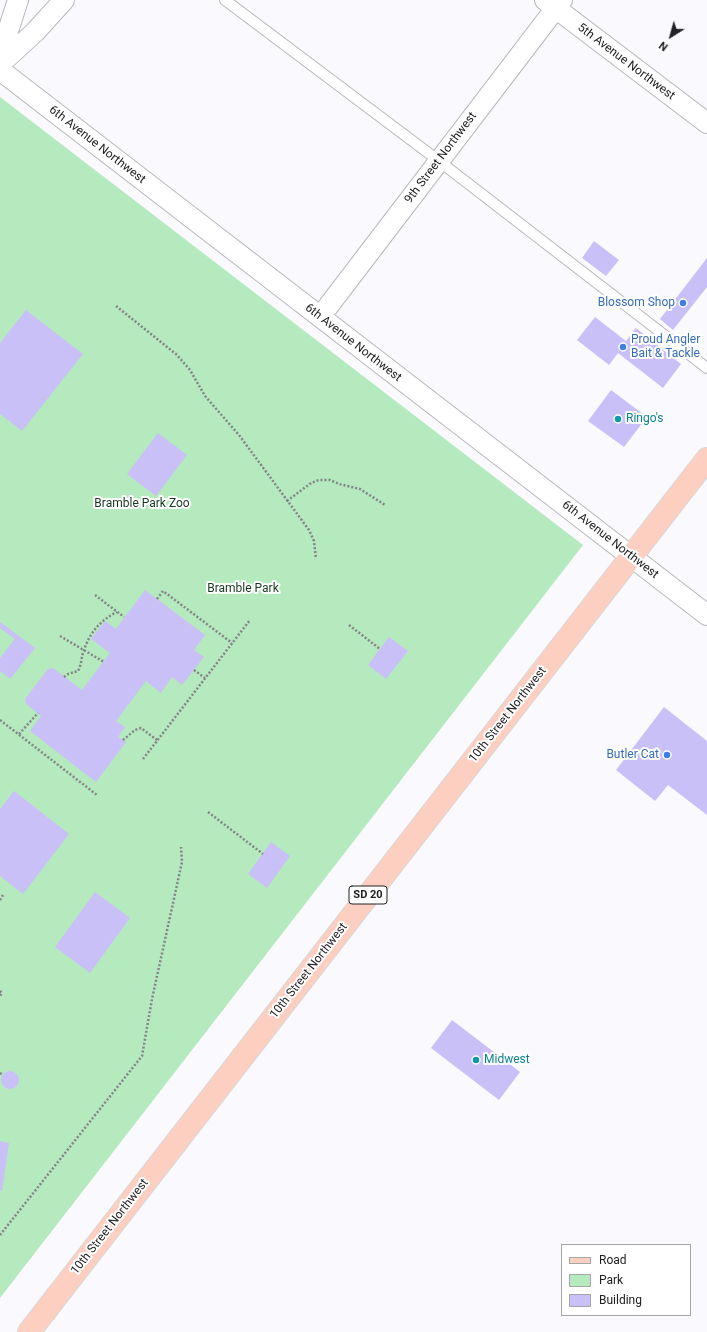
<!DOCTYPE html>
<style>
body{margin:0}
#map{position:relative;width:707px;height:1332px;overflow:hidden;background:#faf9fe;font-family:Roboto,sans-serif}
canvas{display:block}
.legend{position:absolute;left:561px;top:1244px;width:130px;height:72px;box-sizing:border-box;background:#fff;border:1px solid #a6a6a7;margin:0;padding:5px 7px;list-style:none;font-size:12px;color:#212123}
.legend li{display:flex;align-items:center;gap:8px;height:20px}
.legend b{width:20px;border:1px solid #a6a6a7}
.north{position:absolute;left:651px;top:16px;width:40px;height:40px;-webkit-text-stroke:3px #fff;paint-order:stroke;rotate:217deg;font-size:11px;font-weight:700;line-height:16px;text-align:center;color:#212123}
.north::after{content:'';display:block;margin:auto;width:14px;height:18px;background:#212123;clip-path:polygon(50% 0,100% 100%,50% 72%,0 100%)}
</style>
<div id="map">
<canvas width="707" height="1332"></canvas>
<ul class="legend">
<li><b style="height:5px;background:#fccfc1"></b>Road</li>
<li><b style="height:11px;background:#b5e9be"></b>Park</li>
<li><b style="height:11px;background:#cac0f8"></b>Building</li>
</ul>
<div class="north">N</div>
</div>
<script>
const c = document.querySelector('canvas').getContext('2d');
c.lineJoin = 'round';
function fill(path, color) {
  c.fillStyle = color;
  c.fill(path, 'evenodd');
}
function trace(path, color, width, dash) {
  c.strokeStyle = color;
  c.lineWidth = width;
  c.lineCap = dash ? 'butt' : 'round';
  c.setLineDash(dash || []);
  c.stroke(path);
}
function label(font, color, halo, rows, align = 'center') {
  c.font = font + ' Roboto,sans-serif';
  c.lineWidth = 4;
  c.setLineDash([]);
  c.textBaseline = 'middle';
  c.strokeStyle = halo;
  c.fillStyle = color;
  for (const [text, x, y, turn = 0] of rows) {
    c.save();
    c.translate(x, y);
    c.rotate((+turn || 0) * Math.PI / 180);
    c.textAlign = isNaN(turn) ? turn : align;
    if (halo) c.strokeText(text, 0, 0);
    c.fillText(text, 0, 0);
    c.restore();
  }
}
const green = new Path2D(`
 M0,97L583,545L0,1298Z`);
const building = new Path2D(`
 M594,241L619,260L606,276L582,258Z
 M707,258V287L673,330L660,319Z
 M26,310L83,354L22,431L0,414V343Z
 M595,317L626,341L636,328L681,364L663,388L618,353L609,365L577,340Z
 M611,390L647,417L624,447L588,421Z
 M158,433L187,455L156,496L127,474Z
 M145,590L205,635L194,650L204,657L182,685L172,677L161,693L146,681L116,721L125,727L118,737L126,742L96,782L30,731L41,716L26,704L25,699L48,669L53,668L82,690L110,653L91,639L105,621L116,629Z
 M0,622L35,648L10,679L0,671V658L15,639L0,628Z
 M389,637L408,651L386,679L368,665Z
 M664,707L707,741V815L668,785L655,801L616,770Z
 M14,791L69,834L23,894L0,876V809Z
 M271,842L290,856L267,888L248,874Z
 M95,892L130,918L90,973L55,947Z
 M452,1020L520,1072L499,1100L431,1048Z
 M1 1080a9 9 0 1 1 18 0a9 9 0 1 1-18 0Z
 M0,1141L9,1143L2,1191H0Z`);
const path = new Path2D(`
 M116,306L177,355L190,370L205,396L239,435L309,530L314,541L316,559
 M287,501L311,483L319,480H330L339,484L360,489L385,505
 M95,595L124,617
 M157,599L163,591L232,643
 M349,625L380,649
 M60,636L104,662
 M194,670L205,678
 M64,677L68,674L78,671C82,664 81,657 84,650C90,632 101,620 117,612
 M0,720L97,795
 M19,734L38,713
 M123,740L135,730L141,728L157,740
 M143,759L250,620
 M208,812L263,854
 M0,900L3,895
 M0,991L2,993L0,996
 M0,1073L3,1075
 M0,1235L142,1056L152,999L182,862L181,847`);
const lane = new Path2D(`
 M225,0L439,161L707,368`);
const street = new Path2D(`
 M545,0L707,123
 M0,56L18,0
 M0,64L35,32L64,0
 M0,70L707,615
 M320,317L562,0`);
const primary = new Path2D(`
 M29,1332L707,459`);
const markers = [
 [683,303,4,"#3f7fe0"],
 [623,347,4,"#3f7fe0"],
 [618,419,4,"#0f9aa8"],
 [667,755,4,"#3f7fe0"],
 [476,1060,4,"#0f9aa8"]
];
const shields = [
 [368,895,38]
];
const shieldNames = [
 ["SD 20",368,895]
];
const streetNames = [
 ["5th Avenue Northwest",626,62,37],
 ["6th Avenue Northwest",97,145,38],
 ["9th Street Northwest",441,158,-53],
 ["6th Avenue Northwest",353,343,38],
 ["6th Avenue Northwest",610,540,38],
 ["10th Street Northwest",508,715,-52],
 ["10th Street Northwest",309,971,-52],
 ["10th Street Northwest",110,1227,-52]
];
const shopNames = [
 ["Blossom Shop",675,303],
 ["Proud Angler",631,340,"left"],
 ["Bait & Tackle",631,354,"left"],
 ["Butler Cat",659,755]
];
const cultureNames = [
 ["Ringo's",626,419],
 ["Midwest",484,1060]
];
const parkNames = [
 ["Bramble Park Zoo",142,504],
 ["Bramble Park",243,589]
];
fill(green, '#b5e9be');
fill(building, '#cac0f8');
trace(lane, '#b8b7bc', 12);
trace(street, '#b8b7bc', 22);
trace(primary, '#d7d7d7', 24);
trace(path, '#848387', 2.5, [2, 2]);
trace(lane, '#fff', 10);
trace(street, '#fff', 20);
trace(primary, '#fccfc1', 22);
for (const [x, y, r, color] of markers) {
  const dot = new Path2D();
  dot.arc(x, y, r, 0, 2 * Math.PI);
  c.fillStyle = color;
  c.fill(dot);
  trace(dot, '#fff', 1.5);
}
for (const [x, y, w] of shields) {
  const box = new Path2D();
  box.roundRect(x - w / 2, y - 9, w, 18, 3);
  c.fillStyle = '#fff';
  c.fill(box);
  trace(box, '#212123', 1);
}
label('bold 11px', '#212123', null, shieldNames);
label('12px', '#212123', '#fff', streetNames);
label('12px', '#366cbe', '#fff', shopNames, 'right');
label('12px', '#0d838f', '#fff', cultureNames, 'left');
label('12px', '#14391e', '#fff', parkNames);
</script>
